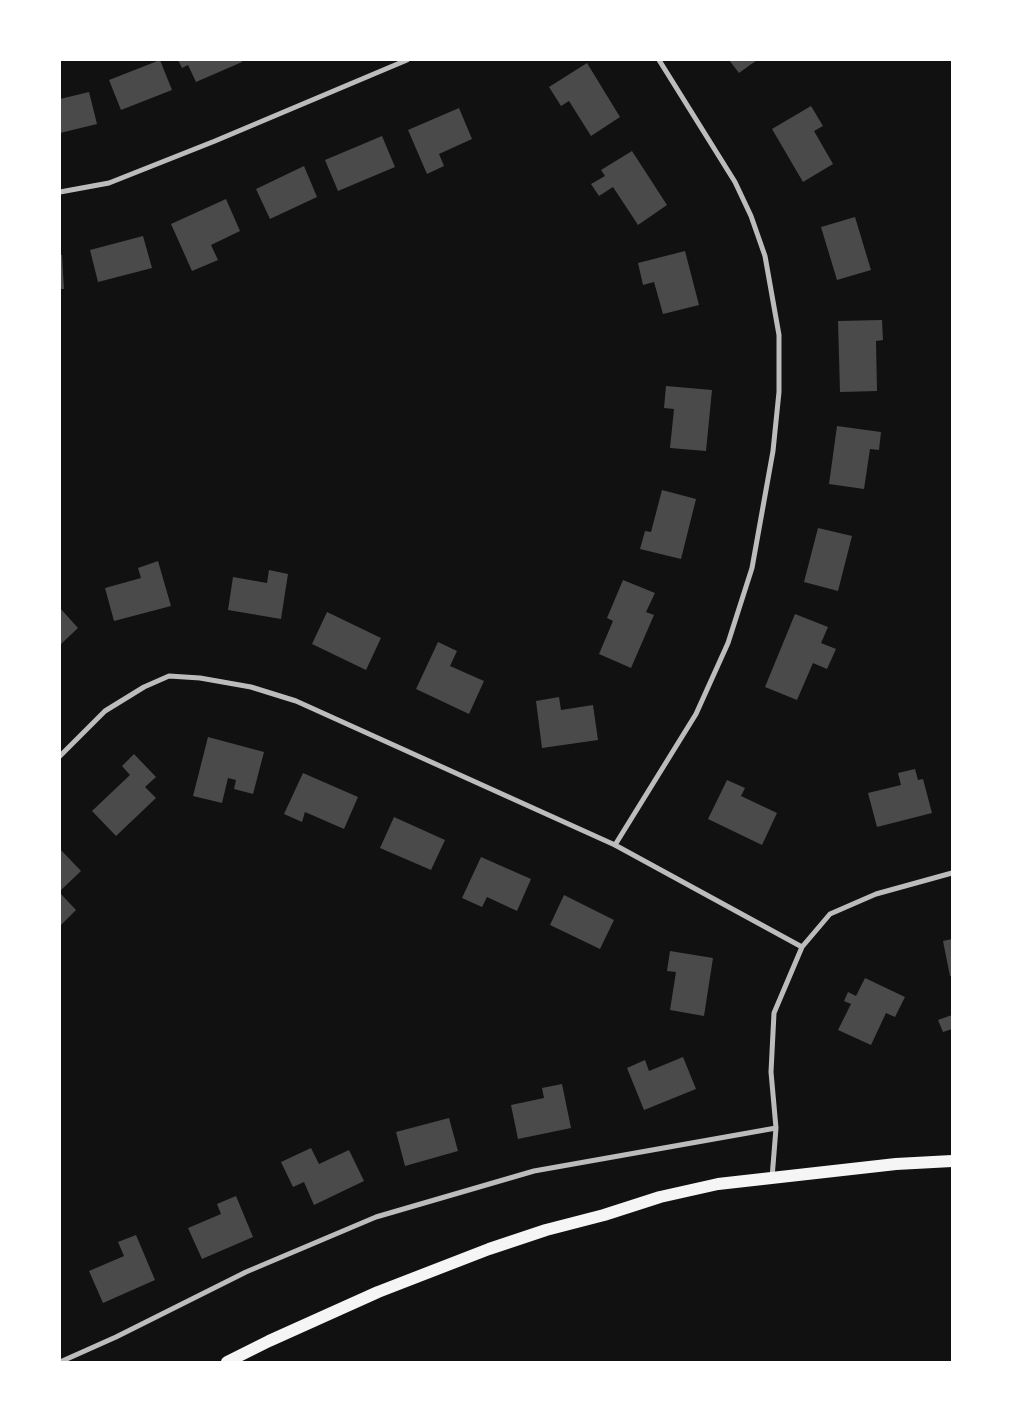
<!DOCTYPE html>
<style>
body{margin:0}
#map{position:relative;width:1012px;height:1422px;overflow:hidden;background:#111;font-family:Mulish,sans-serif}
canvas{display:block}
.frame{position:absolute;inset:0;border:61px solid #fff;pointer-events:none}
</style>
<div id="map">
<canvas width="1012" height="1422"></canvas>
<div class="frame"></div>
</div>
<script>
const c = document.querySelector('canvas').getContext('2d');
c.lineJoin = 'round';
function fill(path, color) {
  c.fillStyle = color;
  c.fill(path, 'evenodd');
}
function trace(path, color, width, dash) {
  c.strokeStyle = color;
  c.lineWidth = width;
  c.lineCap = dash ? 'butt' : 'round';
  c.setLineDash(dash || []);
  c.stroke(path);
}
const building = new Path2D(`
 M160,60L172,90L121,110L109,80Z
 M178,60H241L242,62L196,82L188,65L182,68Z
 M729,60H757L739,73Z
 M587,63L620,117L591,136L569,101L561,106L549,87Z
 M89,92L97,124L60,133V99Z
 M811,106L823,126L814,131L833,164L803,182L772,129Z
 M459,108L472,139L439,154L444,166L427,174L408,130Z
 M382,136L395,167L338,191L325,160Z
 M632,151L667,205L638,225L613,187L599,196L591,184L605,176L601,170Z
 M304,166L317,197L270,219L256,189Z
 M226,199L240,231L211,245L218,260L192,271L171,224Z
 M855,217L871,270L837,280L821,227Z
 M143,236L152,268L98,282L90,250Z
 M685,251L699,305L663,314L654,282L643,285L638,263Z
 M60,255H62L64,289H60Z
 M882,320L883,340L876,341L877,391L840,392L838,321Z
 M666,386L712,390L706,451L670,448L674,409L664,408Z
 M837,426L881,432L879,450L870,449L864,489L829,484Z
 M662,490L696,499L681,559L640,549L645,531L651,532Z
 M818,528L852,536L838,591L804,582Z
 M158,561L171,606L114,621L105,588L141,578L138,568Z
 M269,570L288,574L281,619L228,610L233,577L267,583Z
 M623,580L655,593L646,612L654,615L631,668L599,654L613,621L607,618Z
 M60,608L78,628L60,645Z
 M327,612L381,638L366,670L312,644Z
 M795,614L828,627L821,643L836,649L827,669L813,663L797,700L765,687Z
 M438,642L457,651L450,666L484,681L469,714L416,689Z
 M559,697L561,710L593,705L598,740L542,748L536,701Z
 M208,737L264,752L253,794L234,789L236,780L228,778L222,803L193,796Z
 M134,754L156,777L145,787L156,798L116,836L92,811L130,775L122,766Z
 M915,769L918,780L923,779L932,813L877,827L868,793L901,785L898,773Z
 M303,773L358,797L344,829L305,812L302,822L284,814Z
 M727,780L745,788L741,796L777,813L762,845L708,819Z
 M394,817L445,840L431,870L380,848Z
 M60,849L81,871L60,891Z
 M481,857L531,879L517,911L487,897L482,907L462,898Z
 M60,893L76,910L60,926Z
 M564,895L614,920L600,949L550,925Z
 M952,939V976H950L943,941Z
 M670,951L713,958L704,1016L670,1010L676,972L667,971Z
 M865,978L905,997L895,1017L886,1013L871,1045L838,1030L851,1004L844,1001L848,992L856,996Z
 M952,1015V1029L943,1032L938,1020Z
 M683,1057L696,1089L644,1110L627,1068L645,1060L649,1071Z
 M562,1084L571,1128L518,1139L511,1105L544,1098L542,1088Z
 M449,1118L458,1151L405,1166L396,1132Z
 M311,1148L319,1164L349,1150L364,1181L314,1205L304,1182L293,1187L281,1162Z
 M236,1196L253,1237L202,1259L188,1228L221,1214L217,1204Z
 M136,1235L155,1280L103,1303L89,1271L124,1256L118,1242Z`);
const minor = new Path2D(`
 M60,192L109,183L215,141L407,60
 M60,756L105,711L144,687L169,676L200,678L251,687L296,701L615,845L802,947
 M615,845L696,714L728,643L752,568L773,451L779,392V335L765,256L751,216L735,182L659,60
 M772,1178L776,1128L771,1072L774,1013L802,947L830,914L876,894L952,873
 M60,1362L116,1337L246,1272L376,1217L534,1171L776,1128`);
const primary = new Path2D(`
 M227,1362L269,1341L378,1292L489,1249L546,1230L604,1215L660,1197L718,1184L896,1164L952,1161`);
fill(building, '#4a4a4a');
trace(minor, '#bcbcbc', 5);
trace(primary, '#f5f5f5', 12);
</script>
